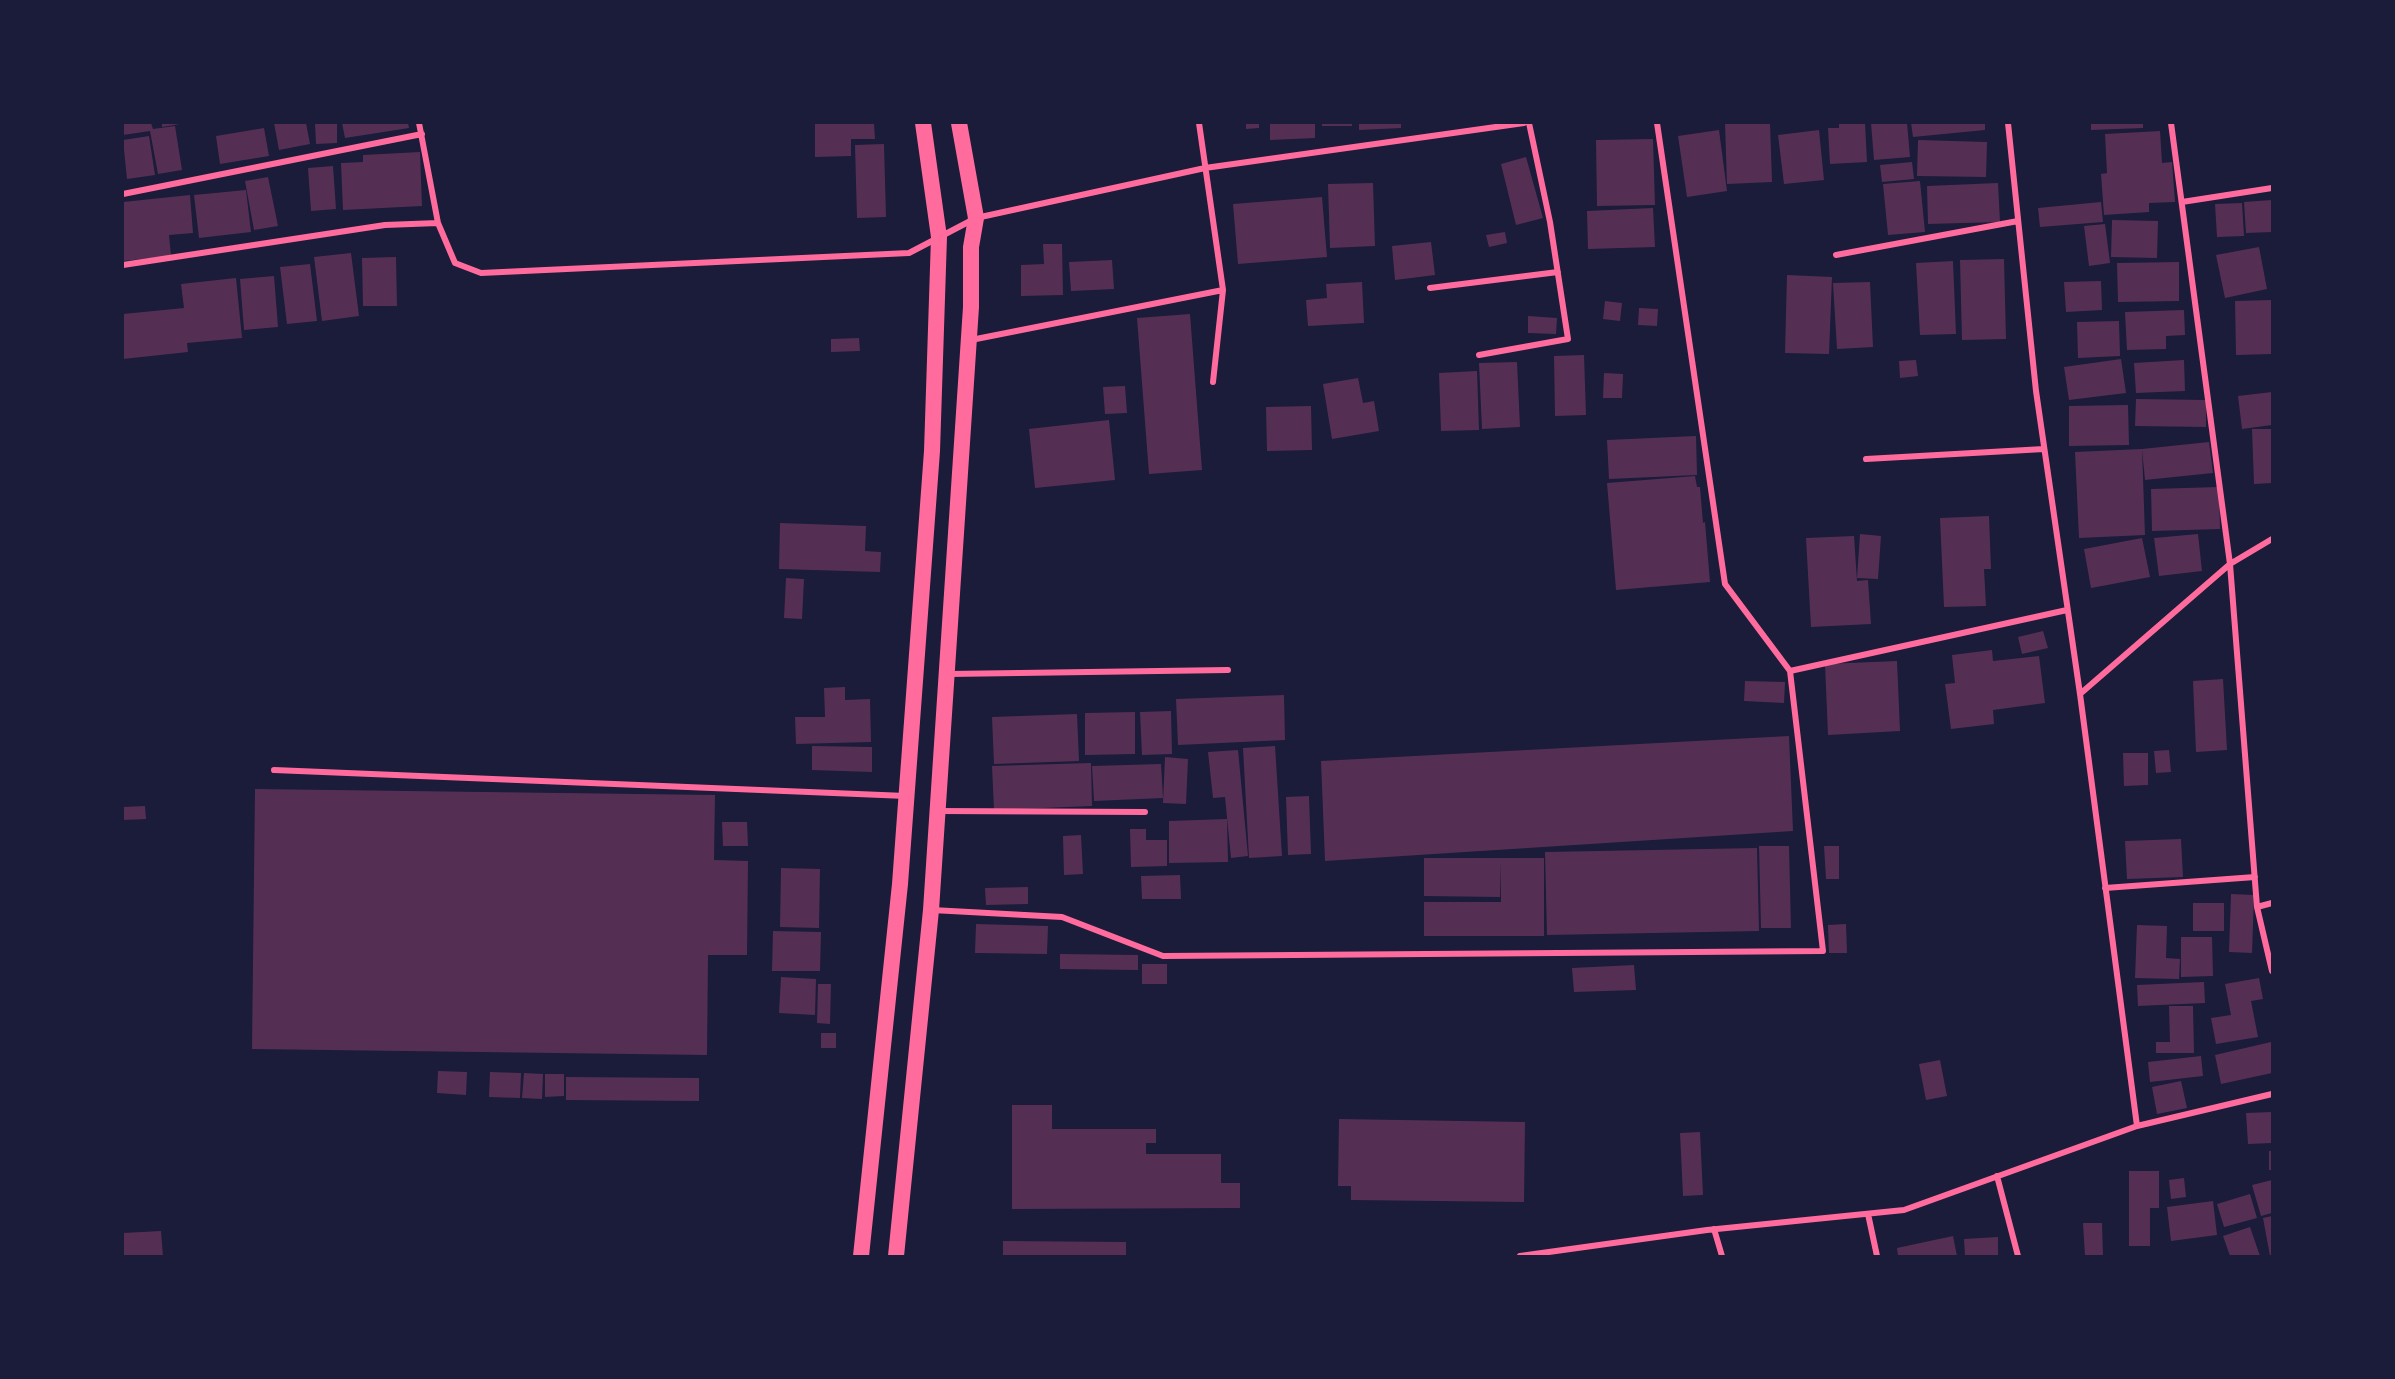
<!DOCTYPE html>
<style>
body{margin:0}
#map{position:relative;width:2395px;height:1379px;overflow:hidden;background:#1b1b3a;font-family:"PT Sans Narrow",sans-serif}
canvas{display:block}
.frame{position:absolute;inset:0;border:124px solid #1b1b3a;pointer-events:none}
</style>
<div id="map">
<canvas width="2395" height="1379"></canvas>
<div class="frame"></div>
</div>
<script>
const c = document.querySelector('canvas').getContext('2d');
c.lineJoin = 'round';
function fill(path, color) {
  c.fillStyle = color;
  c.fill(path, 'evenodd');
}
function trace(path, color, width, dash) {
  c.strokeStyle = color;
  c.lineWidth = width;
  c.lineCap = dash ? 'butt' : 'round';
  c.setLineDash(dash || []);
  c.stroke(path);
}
const building = new Path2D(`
 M123,123H151L153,129L175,126L182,170L158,174L150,131L123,135Z
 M162,123H180V124L162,127Z
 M274,123H306L310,144L279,150Z
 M315,123H337V143L316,144Z
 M342,123H408L409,128L345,138Z
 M815,123H874L875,139H851V156L815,157Z
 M1246,123H1259V128L1246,129Z
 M1270,123H1315V138L1270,140Z
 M1322,123H1352V126H1322Z
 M1359,123H1401V128L1359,130Z
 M1725,123H1770L1772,182L1727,184Z
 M1839,123H1865L1867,162L1830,164L1828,128H1839Z
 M1871,123H1907L1910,157L1874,160Z
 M1911,123H1985V130L1913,137Z
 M2091,123H2143V128L2091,130Z
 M264,128L269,156L220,164L216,136Z
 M1719,130L1727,191L1687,197L1678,136Z
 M1819,130L1824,180L1784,184L1778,135Z
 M2160,131L2162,163L2172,162L2175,202L2149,203V212L2104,215L2101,174L2107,173L2105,134Z
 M149,136L155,175L127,179L123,140Z
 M1653,139L1655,205L1597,206L1596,140Z
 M1918,140L1987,142L1986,177L1917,176Z
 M884,144L886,217L857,218L855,145Z
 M420,152L422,206L343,210L341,163L363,162V155Z
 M1526,157L1543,218L1516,225L1501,164Z
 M1912,162L1914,179L1882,182L1880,165Z
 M333,166L336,209L311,211L308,168Z
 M268,177L278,226L254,230L245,181Z
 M1920,181L1925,232L1888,235L1883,184Z
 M1373,183L1375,246L1330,248L1328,184Z
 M1998,183L2000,222L1928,224L1927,186Z
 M246,190L251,232L199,238L194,195Z
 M190,195L193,233L169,235L171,256L123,261V202Z
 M1322,197L1327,257L1238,264L1233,204Z
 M2272,200V232L2246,233L2244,202Z
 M2101,202L2103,222L2040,227L2038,208Z
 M2242,203L2244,236L2217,237L2215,204Z
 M1653,208L1655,247L1588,249L1587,211Z
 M2112,220L2158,221L2157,258L2111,257Z
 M2105,224L2110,263L2089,266L2084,226Z
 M1505,232L1507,243L1489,247L1486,235Z
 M1431,242L1435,275L1395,280L1392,246Z
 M1043,244H1062L1063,295L1021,296V265L1044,264Z
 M2259,247L2267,289L2225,298L2216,255Z
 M351,253L359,316L322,321L314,257Z
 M396,257L397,306H363L362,258Z
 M2004,259L2006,339L1962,340L1960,260Z
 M1112,260L1114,289L1071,291L1069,262Z
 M1953,261L1956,334L1920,335L1916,263Z
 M2179,262V301L2118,302L2117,263Z
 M310,264L317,321L287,324L280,267Z
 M1787,275L1832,277L1829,354L1785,353Z
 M274,276L278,327L244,330L240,279Z
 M236,278L242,338L187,343L188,352L123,359V314L184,308L181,284Z
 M2101,281L2102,310L2066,312L2064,282Z
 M1362,282L1364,323L1308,326L1306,300L1327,298L1326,284Z
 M1870,282L1873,347L1837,349L1833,283Z
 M2272,300V354L2236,355L2235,301Z
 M1605,301L1622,303L1620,321L1603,319Z
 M1639,308L1658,309L1657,326L1638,325Z
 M2184,310L2185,335L2166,336V349L2127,350L2125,312Z
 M1190,314L1202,470L1149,474L1137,318Z
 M1528,316L1557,318L1556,334L1528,333Z
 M2119,321L2120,356L2078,358L2077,322Z
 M859,338L860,351L831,352V339Z
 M1584,355L1586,415L1555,416L1554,356Z
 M2121,359L2126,393L2069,400L2064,367Z
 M1916,360L1918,376L1900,378L1899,361Z
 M2184,360L2185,391L2136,393L2134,363Z
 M1517,362L1520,427L1482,429L1479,363Z
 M1477,371L1479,430L1441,431L1439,373Z
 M1604,373L1623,374L1622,398H1603Z
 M1358,378L1363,403L1374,401L1379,431L1332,439L1323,384Z
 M1125,386L1127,413L1105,414L1103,387Z
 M2272,392V425L2242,429L2238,396Z
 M2136,399L2206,400V427L2135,426Z
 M2128,405L2129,445L2069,446V406Z
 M1311,406L1312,450L1267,451L1266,407Z
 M1109,420L1115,480L1035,488L1029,429Z
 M2252,429H2272V483L2254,484Z
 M1696,436L1697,475L1609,479L1607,440Z
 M2209,442L2213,473L2145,480L2142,449Z
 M2142,449L2145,535L2079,538L2075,452Z
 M1695,476L1697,487H1700L1703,523L1705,522L1710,582L1616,590L1607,483Z
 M2219,487L2220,529L2152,531L2151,489Z
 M1989,516L1991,569H1984L1986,606L1944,607L1940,518Z
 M780,523L866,526L865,551L881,552L880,572L779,569Z
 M1860,534L1881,536L1878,579L1857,578Z
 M2198,534L2202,571L2159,576L2154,538Z
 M1854,536L1857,581L1868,580L1871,624L1811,627L1806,538Z
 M2142,538L2150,577L2091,588L2084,549Z
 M786,578L804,579L802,619L784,618Z
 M2043,631L2048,648L2022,654L2018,637Z
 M1992,650L1993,661L2039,656L2045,703L1993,710L1994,724L1951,729L1945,684L1955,683L1952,655Z
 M1897,661L1900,731L1828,735L1825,664Z
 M2223,679L2227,750L2196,752L2193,681Z
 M1745,681L1785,682L1784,703L1744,701Z
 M845,687V700L870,699L871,742L796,744L795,717H825L824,688Z
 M1284,695L1285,740L1178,745L1176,699Z
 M1171,711L1172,754L1142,755L1140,712Z
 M1135,712V754L1085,755V713Z
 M1077,714L1079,761L994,764L992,717Z
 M1789,736L1793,831L1325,861L1321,761Z
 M812,746L872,747V772L812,770Z
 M1275,746L1282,856L1249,858L1243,748Z
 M1238,750L1248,856L1231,858L1225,797L1213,798L1208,752Z
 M2169,750L2171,772L2156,773L2154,751Z
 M2123,753H2148V785L2124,786Z
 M1165,757L1188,759L1186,804L1163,803Z
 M1091,763L1092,806L994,810L992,766Z
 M1161,764L1163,798L1094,801L1092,766Z
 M255,789L715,795L714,860L748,861L747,955H708L707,1055L252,1049Z
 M1309,796L1311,854L1288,855L1286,797Z
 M145,806L146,819L123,820V807Z
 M1227,819L1228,862L1169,863V821Z
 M722,822H747L748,846H723Z
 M1130,829H1146V840H1167V866L1131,867Z
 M1081,835L1083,874L1064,875L1063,836Z
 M2181,839L2183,877L2127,879L2125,841Z
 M1759,846H1789L1791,928H1761Z
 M1824,846H1839V879H1826Z
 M1757,848L1759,931L1547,935L1545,852Z
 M1424,858H1544V936H1424V902H1501V862L1500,897L1424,896Z
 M781,868L820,869L819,928L780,927Z
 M1180,875L1181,899H1142L1141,876Z
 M1028,887V904L986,905L985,888Z
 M2231,894L2254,895L2252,953L2229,952Z
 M2193,903H2224V931H2193Z
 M976,924L1048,926L1047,954L975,953Z
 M1846,924L1847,953H1829L1828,925Z
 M2137,925L2167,926L2166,958L2180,959L2179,979L2135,978Z
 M773,931L821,932L820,971H772Z
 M2181,937H2212L2213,976L2181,977Z
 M1060,954L1138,955V970L1060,969Z
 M1142,964H1167V984H1142Z
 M1634,965L1636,990L1574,992L1572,968Z
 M781,977L816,979L815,1015L779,1013Z
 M2259,978L2263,999L2251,1001L2258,1037L2216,1044L2211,1018L2231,1015L2225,984Z
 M2204,982L2205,1003L2138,1006L2137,985Z
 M818,984H831L830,1024L817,1023Z
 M2169,1006H2193L2194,1053H2156V1042H2170Z
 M821,1033H836V1048H821Z
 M2271,1042L2272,1073L2221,1084L2215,1055Z
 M2201,1056L2203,1076L2150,1082L2148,1062Z
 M1940,1060L1947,1096L1926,1100L1919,1064Z
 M438,1071L467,1072L466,1095L437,1093Z
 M490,1072L521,1073L520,1098L489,1097Z
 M524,1073L543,1074L542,1099L522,1098Z
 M545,1074H564V1096L545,1097Z
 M566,1077L699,1078V1101L566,1100Z
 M2181,1081L2187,1108L2157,1114L2152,1087Z
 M1012,1105H1052V1129H1156V1143H1146V1154H1221V1183H1240V1208L1012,1209Z
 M2272,1112V1143L2248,1144L2246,1113Z
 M1339,1119L1525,1122L1524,1202L1351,1200V1186H1338Z
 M1700,1132L1703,1195L1683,1196L1680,1133Z
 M2269,1151H2272V1170H2269Z
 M2129,1171H2159V1208H2150V1246H2129Z
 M2184,1178L2186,1197L2171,1199L2169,1180Z
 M2272,1180V1213L2261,1216L2252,1185Z
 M2250,1194L2257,1218L2224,1227L2217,1204Z
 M2213,1201L2217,1235L2171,1241L2167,1207Z
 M2272,1216V1256H2270L2263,1218Z
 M2083,1223H2102L2103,1256H2085Z
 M2250,1227L2260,1256H2230L2223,1236Z
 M161,1231L163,1256H123V1233Z
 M1953,1236L1957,1256H1898L1897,1248Z
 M1998,1237V1256H1965L1964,1239Z
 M1003,1241L1126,1242V1256H1003Z`);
const minor = new Path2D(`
 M419,123L438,223
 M2171,123L2230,564L2257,907
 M123,194L422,134
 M2182,202L2272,188
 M1836,255L2018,221
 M123,265L385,225L438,223L455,263L481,273L909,253L976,218L1205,168L1524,123
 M1430,288L1558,272
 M971,340L1223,290L1199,123
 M1479,355L1568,339L1550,222L1529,123
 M1213,382L1223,290
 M1866,459L2044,449
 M1790,671L2067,610
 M949,674L1228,670
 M2080,694L2230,564L2272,539
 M274,770L906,796
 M938,811L1145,812
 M2105,888L2255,877
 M2272,903L2257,907L2272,971
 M932,910L1062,917L1163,956L1823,951L1790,671L1725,584L1657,123
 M2137,1126L2272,1094
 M1997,1176L2018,1256
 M1868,1214L1877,1256
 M1714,1229L1722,1256
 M1520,1256L1707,1230L1904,1210L2137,1126L2080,694L2036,391L2008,123`);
const trunk = new Path2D(`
 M861,1256L900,884L932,451L939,237L923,123
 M896,1256L931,910L971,307V247L976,218L959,123`);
fill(building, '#542f53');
trace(minor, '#ff6b9d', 6);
trace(trunk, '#ff6b9d', 16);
</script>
